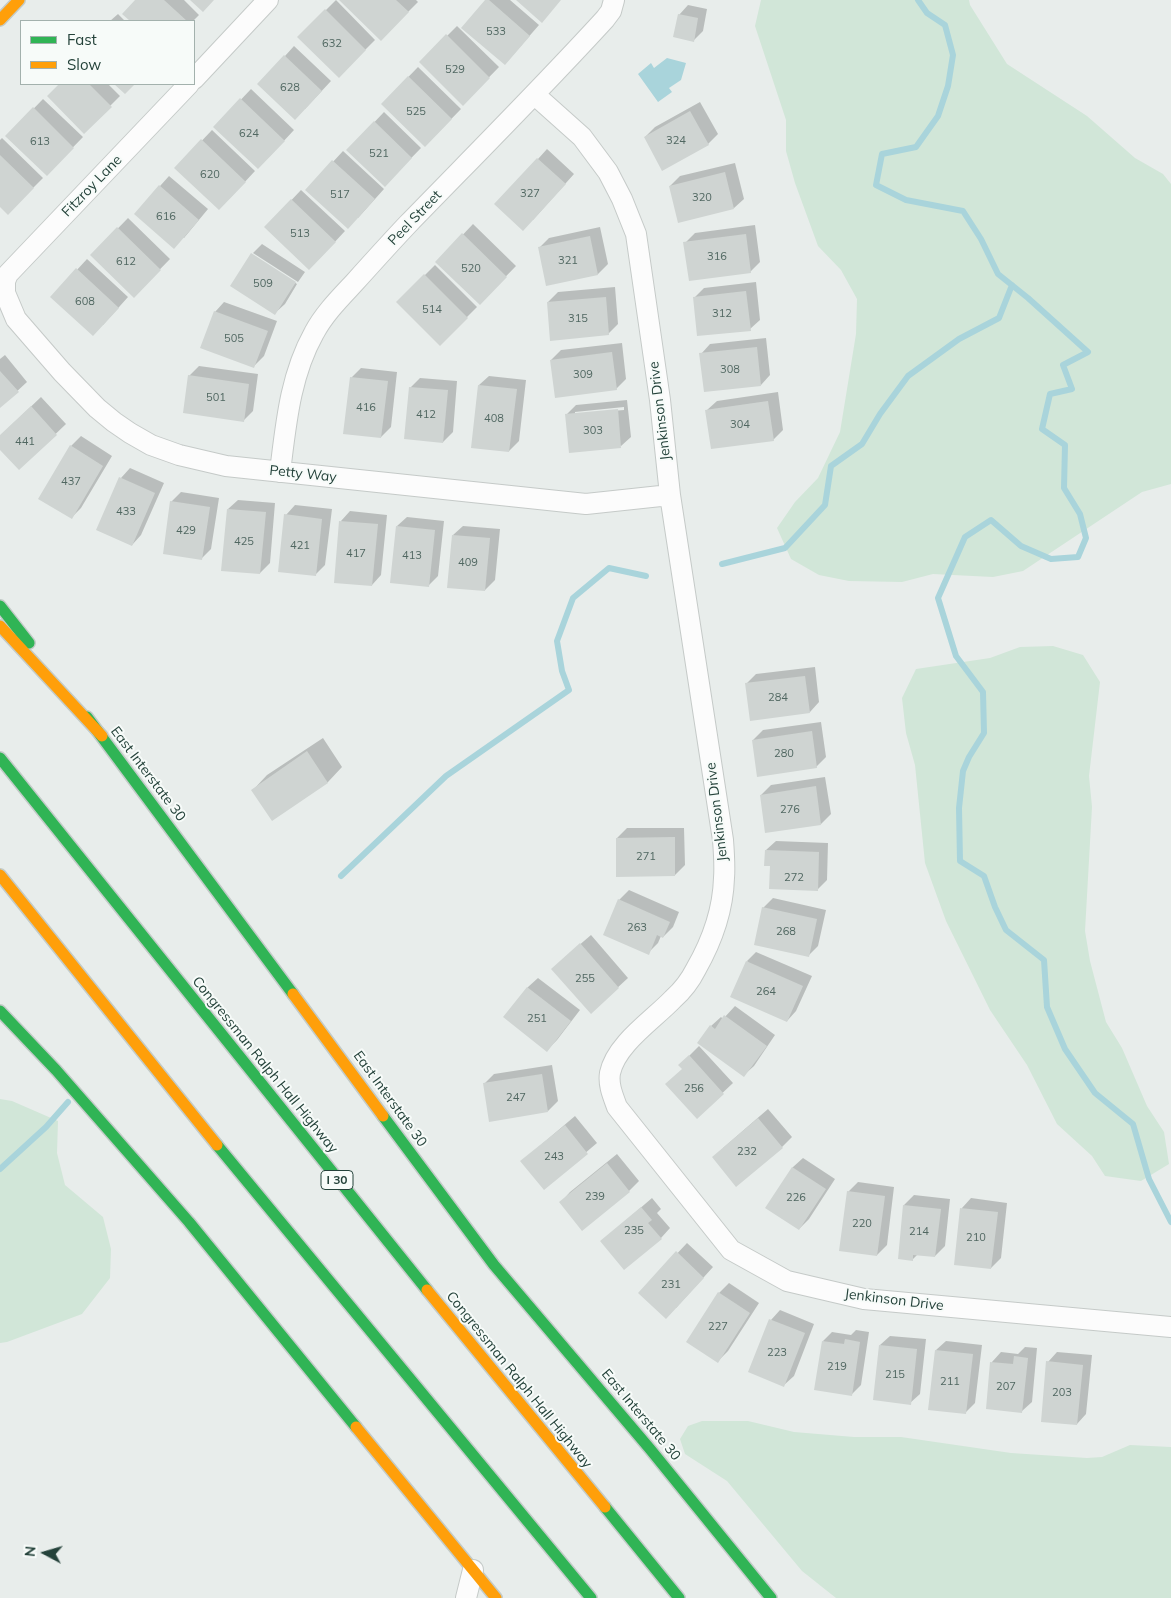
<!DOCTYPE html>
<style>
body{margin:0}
#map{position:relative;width:1171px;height:1598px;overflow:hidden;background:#e8edeb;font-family:Mulish,sans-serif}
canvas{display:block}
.legend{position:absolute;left:20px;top:20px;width:175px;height:65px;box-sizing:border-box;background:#f7fbf9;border:1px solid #a3b1ad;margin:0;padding:6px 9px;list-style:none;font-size:15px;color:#24423a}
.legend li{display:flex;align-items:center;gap:10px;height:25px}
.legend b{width:25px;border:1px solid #a3b1ad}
.north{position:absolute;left:20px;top:1528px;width:50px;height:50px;-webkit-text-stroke:4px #f7fbf9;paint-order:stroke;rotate:276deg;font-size:14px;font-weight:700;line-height:20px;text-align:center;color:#24423a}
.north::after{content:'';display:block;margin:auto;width:18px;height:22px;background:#24423a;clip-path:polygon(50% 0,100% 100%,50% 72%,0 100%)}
</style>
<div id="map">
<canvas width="1171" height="1598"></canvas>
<ul class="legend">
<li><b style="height:6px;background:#30b455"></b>Fast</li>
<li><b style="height:6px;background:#ff9f0a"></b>Slow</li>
</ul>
<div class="north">N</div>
</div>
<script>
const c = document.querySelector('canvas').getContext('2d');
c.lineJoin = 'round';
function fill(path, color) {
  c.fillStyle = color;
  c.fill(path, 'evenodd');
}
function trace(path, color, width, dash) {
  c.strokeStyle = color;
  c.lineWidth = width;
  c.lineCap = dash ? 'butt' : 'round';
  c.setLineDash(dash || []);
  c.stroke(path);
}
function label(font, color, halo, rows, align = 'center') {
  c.font = font + ' Mulish,sans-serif';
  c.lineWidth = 4;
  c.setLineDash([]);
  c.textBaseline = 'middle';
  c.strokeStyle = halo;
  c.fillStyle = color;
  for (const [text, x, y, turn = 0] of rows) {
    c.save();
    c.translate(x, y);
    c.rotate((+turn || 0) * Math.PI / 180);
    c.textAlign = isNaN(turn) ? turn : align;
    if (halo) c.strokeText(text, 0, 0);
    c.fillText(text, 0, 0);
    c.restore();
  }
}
const green = new Path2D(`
 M761,0H969L970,5L1007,64L1087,116L1135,158L1163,174L1171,184V484L1142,492L1023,571L993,577L933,574L902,582L849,581L819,575L791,559L777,528L795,502L818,478L840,432L856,334L857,299L841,270L818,246L795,183L786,151V120L755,26Z
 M1053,646L1083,655L1100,682L1089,776L1092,807L1085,931L1090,961L1106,1022L1122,1048L1147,1106L1164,1132L1169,1164L1141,1181L1105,1176L1092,1156L1057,1124L1027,1065L990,1010L946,921L925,863L915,765L906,733L902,698L916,669L990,658L1020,647Z
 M0,1099L12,1101L58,1121L57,1153L65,1185L103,1217L111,1249L110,1278L82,1314L7,1342L0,1343Z
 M702,1421H748L794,1432L854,1437H901L1011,1453L1087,1458L1102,1457L1130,1445L1171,1447V1598H836L802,1571L727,1481L685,1454L680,1439L688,1426Z`);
const water = new Path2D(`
 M667,58L686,63L681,80L669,88L672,92L658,102L638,74L651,63L654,68Z`);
const shadow = new Path2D(`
 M136,0H184L199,15L193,21H132L124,14Z
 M336,0L375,40L339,76L299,37Z
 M341,0H416L418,2L381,39Z
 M487,0H510L539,25L505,64Z
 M688,5L707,9L703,31L693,41L679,15Z
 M118,14L125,21H110Z
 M457,26L499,67L463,104L421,62Z
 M294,46L331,81L305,109L285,56Z
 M418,67L461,109L425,146L382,104Z
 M61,84H108L120,96L84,132L48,96Z
 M251,89L294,130L268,158L215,127Z
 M43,99L83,137L47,174L7,136Z
 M700,102L718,134L708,144L645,137L655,127Z
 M384,112L421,148L385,185L348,150Z
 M212,130L255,171L229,199L176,168Z
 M2,138L43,178L8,213L0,206V140Z
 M547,149L574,174L533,220L538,159Z
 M343,151L384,189L358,218L307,190Z
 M735,163L744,199L734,208L670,186L680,176Z
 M169,176L208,209L184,238L135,214Z
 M301,190L345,231L319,259L266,227Z
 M128,218L170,259L134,296L92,255Z
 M473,224L516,266L480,303L437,262Z
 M755,225L760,262L750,272L685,243L695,233Z
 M600,227L608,264L598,274L547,285L539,248L549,238Z
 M262,244L305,272L298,282L253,253Z
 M253,254V256L297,284L285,304L275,313L232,286Z
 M87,259L128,297L103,325L52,297Z
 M435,265L477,307L440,344L398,302Z
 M756,282L760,320L750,329L694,298L704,288Z
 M615,287L618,324L608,334L548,302L558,292Z
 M224,302L277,321L264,356L254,366L215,312Z
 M766,338L770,375L761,385L701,354L710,344Z
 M622,343L626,379L616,389L551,360L561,350Z
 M5,355L27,382L0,407V359Z
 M199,366L258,374L253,411L243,421L189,376Z
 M361,368L397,372L391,427L381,437L351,378Z
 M489,376L526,380L519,441L509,451L479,385Z
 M420,378L457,381L453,432L443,442L410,388Z
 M778,392L783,430L773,440L707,410L717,401Z
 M41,397L66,424L19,469L0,448V436Z
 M627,400L631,437L621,446L566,415L576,405ZM624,407V410L575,414V412Z
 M81,436L112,456L81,508L72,517L71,446Z
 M130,468L164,483L141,535L132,545L121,478Z
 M181,492L219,498L211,549L201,559L171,502Z
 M238,500L275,503L270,563L260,573L228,509Z
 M295,505L332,509L325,565L315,575L286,515Z
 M350,511L387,515L381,575L372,585L341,521Z
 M407,517L444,521L438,576L428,586L397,526Z
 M463,526L500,529L495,580L485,590L453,535Z
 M815,667L819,702L810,712L746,684L756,674Z
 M821,722L826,757L816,767L753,740L763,730Z
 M323,738L342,767L328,782L272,819L253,790L267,775Z
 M825,777L831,814L821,824L761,795L771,785Z
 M627,828H684L685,865L675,875L617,838Z
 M776,841L828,843L827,880L817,890L766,850Z
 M629,890L679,912L673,927L663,937L661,936L658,943L648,953L619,900Z
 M773,898L826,910L818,946L808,956L763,908Z
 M591,935L628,978L591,1012L563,959Z
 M756,952L812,976L796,1011L787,1021L747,961Z
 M538,978L580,1010L557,1040L547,1050L505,1017L528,987Z
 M735,1006L775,1035L754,1066L744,1075L711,1026L721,1017L723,1019Z
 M699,1046L733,1083L697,1117L683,1068L680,1065Z
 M552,1065L558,1101L548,1111L484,1084L494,1074Z
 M768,1109L792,1137L782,1147L723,1148Z
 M575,1116L597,1143L544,1188L522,1161Z
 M617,1154L639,1181L629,1191L582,1229L561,1202L570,1192Z
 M803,1158L835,1179L809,1219L799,1229L767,1208L793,1167Z
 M858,1182L894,1187L887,1245L877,1255L848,1192Z
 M914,1195L950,1199L945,1246L935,1256L918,1254L912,1260L904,1205Z
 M652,1198L661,1209L657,1213L670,1228L661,1238L602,1241Z
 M971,1198L1007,1203L1001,1258L991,1268L955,1263L962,1208Z
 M687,1243L713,1267L676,1308L640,1293Z
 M729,1283L759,1303L728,1351L718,1361L688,1342L719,1293Z
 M780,1310L814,1324L794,1376L784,1385L750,1372L771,1320Z
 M856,1330L869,1332L861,1385L851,1395L823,1341L832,1332L851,1335Z
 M890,1336L926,1339L920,1394L910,1403L880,1345Z
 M946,1341L982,1345L975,1403L965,1413L936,1350Z
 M1025,1347L1037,1348L1032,1402L1022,1411L987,1408L992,1362L1001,1352L1018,1354Z
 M1057,1352L1092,1355L1086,1414L1077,1424L1048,1362Z`);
const stream = new Path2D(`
 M918,0L927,13L945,25L953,55L948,86L938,116L916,147L882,154L876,185L906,200L963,211L981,239L998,274L1028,298L1088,352L1063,365L1072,389L1050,394L1042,429L1065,445L1064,488L1080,514L1086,538L1078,557L1051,559L1021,546L991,520L965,537L938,598L956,656L983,692L984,733L969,757L963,771L959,808L960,861L984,876L995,907L1006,930L1044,960L1047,1007L1065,1049L1095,1093L1133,1124L1149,1179L1171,1222
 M722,564L785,548L825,505L831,466L862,444L880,414L908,376L959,339L999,318L1012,285
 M341,876L446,776L569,690L562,671L557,641L573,598L609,568L646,576
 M0,1169L46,1127L68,1102`);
const building = new Path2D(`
 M135,0H164L187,21H130L122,14Z
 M190,0H214L203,12Z
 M339,0H396L409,12L381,41Z
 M485,0H489L530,36L505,65L461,28Z
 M516,0H561L542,23Z
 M325,9L366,50L339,78L297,37Z
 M678,14L698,18L694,42L673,37Z
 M446,34L490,78L463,106L419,62Z
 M284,55L322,91L295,120L257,84Z
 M408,76L452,119L425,147L381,104Z
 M59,84H89L112,107L84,134L47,96Z
 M114,84H135L125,94Z
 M240,98L285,141L258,169L213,127Z
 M33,107L74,148L47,176L5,136Z
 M690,111L709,145L662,171L644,137Z
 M374,121L412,158L385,187L346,150Z
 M201,139L246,182L219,210L174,168Z
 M0,155L34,188L8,215L0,207Z
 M537,158L566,184L523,231L494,204Z
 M332,160L375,199L348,229L305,190Z
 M725,172L734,209L678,223L669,186Z
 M159,185L199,220L174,249L134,214Z
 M291,199L336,242L309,270L264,227Z
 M117,227L161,270L134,298L90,255Z
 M462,233L507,277L480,305L435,262Z
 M746,234L751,273L689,281L683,242Z
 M590,236L598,275L546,286L538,247Z
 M251,253L296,282L275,315L230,286Z
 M76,268L119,308L93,336L50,297Z
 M424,274L468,318L440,346L396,302Z
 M746,291L751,331L697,336L693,297Z
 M606,297L609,335L550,341L547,302Z
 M214,311L268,331L254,368L200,348Z
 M757,347L761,386L704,392L699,353Z
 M612,352L617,390L555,398L550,360Z
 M0,371L19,392L0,408Z
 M188,375L249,384L244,422L183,413Z
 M350,377L388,381L381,438L343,434Z
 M478,385L517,389L509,452L471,448Z
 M409,387L448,390L443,443L404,439Z
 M768,401L774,441L711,449L705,410Z
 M31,406L57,435L19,470L0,450V435Z
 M618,409L621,448L569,453L565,414Z
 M70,445L103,466L72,519L38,499Z
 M119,477L155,493L132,546L96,530Z
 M170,501L210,507L202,560L163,554Z
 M227,509L266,512L260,574L221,571Z
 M284,514L322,519L316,576L278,572Z
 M339,521L378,524L372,586L334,583Z
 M396,526L435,530L429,587L390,583Z
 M452,535L490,538L485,591L447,588Z
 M805,676L810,713L750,721L745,683Z
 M812,731L817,768L757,777L752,740Z
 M307,751L328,783L272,821L251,790Z
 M816,786L821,825L765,833L760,795Z
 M675,837V876L616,877V838Z
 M765,850L819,852L818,891L769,889L770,866H764Z
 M618,899L670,922L663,938L657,935L649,955L603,935Z
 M762,907L817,919L809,957L754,945Z
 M580,943L619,988L591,1014L551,969Z
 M746,961L803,986L787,1022L730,997Z
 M527,987L571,1021L547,1052L503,1017Z
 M724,1015L767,1046L744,1077L697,1043L710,1025L715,1029Z
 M689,1055L724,1094L697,1119L665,1084L682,1069L678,1065Z
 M542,1074L548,1112L489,1122L483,1083Z
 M758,1118L783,1148L736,1187L712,1157Z
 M565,1125L588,1154L544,1190L520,1161Z
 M607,1163L630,1192L582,1231L559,1202Z
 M792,1167L826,1189L799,1230L765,1208Z
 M847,1191L885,1196L877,1256L839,1251Z
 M903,1205L941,1209L935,1257L913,1255V1261L898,1259Z
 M641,1207L652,1220L648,1223L662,1239L624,1270L600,1241Z
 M960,1208L998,1212L991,1269L954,1265Z
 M676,1251L704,1278L666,1319L638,1293Z
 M718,1292L750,1313L718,1363L686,1342Z
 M769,1319L805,1333L784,1387L748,1372Z
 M845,1339L860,1342L852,1396L814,1390L822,1341L844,1344Z
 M879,1345L917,1349L911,1405L873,1400Z
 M935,1350L973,1354L966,1414L928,1410Z
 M1014,1356L1028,1358L1022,1413L986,1409L990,1362L1013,1364Z
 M1046,1361L1083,1365L1077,1425L1041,1422Z`);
const street = new Path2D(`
 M194,79L268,0
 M189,84L8,274L5,281V293L16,319L62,372L97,408L114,422L130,433L151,445L179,455L226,466L586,504L670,495
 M535,95L582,137L608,172L622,199L636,234L660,400L670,495L723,840C724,853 725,866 724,878C723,911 712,941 696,969C691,979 682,991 673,999C653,1020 616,1044 610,1073C608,1085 613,1096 617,1107L731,1250L787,1281L864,1299L1171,1327
 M280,472C286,424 290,376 314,333C324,314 340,298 354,283C372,263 390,243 408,224C474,156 541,89 605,19L611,11L614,0
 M466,1598L473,1570`);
const fast = new Path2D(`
 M0,606L29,643
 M87,717L293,994
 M0,758L427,1290
 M0,1011L56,1070L189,1222L356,1427
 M383,1116L494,1265L650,1449L771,1598
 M217,1145L591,1598
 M605,1507L679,1598`);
const slow = new Path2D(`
 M0,20L19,0
 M0,626L102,736
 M0,875L217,1145
 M293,994L383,1116
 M427,1290L605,1507
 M356,1427L496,1598`);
const numberNames = [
 ["533",496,32],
 ["632",332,44],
 ["529",455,70],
 ["628",290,88],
 ["525",416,112],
 ["624",249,134],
 ["324",676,141],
 ["613",40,142],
 ["521",379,154],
 ["620",210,175],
 ["327",530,194],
 ["517",340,195],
 ["320",702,198],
 ["616",166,217],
 ["513",300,234],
 ["316",717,257],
 ["321",568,261],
 ["612",126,262],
 ["520",471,269],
 ["509",263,284],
 ["608",85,302],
 ["514",432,310],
 ["312",722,314],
 ["315",578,319],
 ["505",234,339],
 ["308",730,370],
 ["309",583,375],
 ["501",216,398],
 ["416",366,408],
 ["412",426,415],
 ["408",494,419],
 ["304",740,425],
 ["303",593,431],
 ["441",25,442],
 ["437",71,482],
 ["433",126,512],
 ["429",186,531],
 ["425",244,542],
 ["421",300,546],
 ["417",356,554],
 ["413",412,556],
 ["409",468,563],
 ["284",778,698],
 ["280",784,754],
 ["276",790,810],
 ["271",646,857],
 ["272",794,878],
 ["263",637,928],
 ["268",786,932],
 ["255",585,979],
 ["264",766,992],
 ["251",537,1019],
 ["256",694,1089],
 ["247",516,1098],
 ["232",747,1152],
 ["243",554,1157],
 ["239",595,1197],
 ["226",796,1198],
 ["220",862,1224],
 ["235",634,1231],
 ["214",919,1232],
 ["210",976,1238],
 ["231",671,1285],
 ["227",718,1327],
 ["223",777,1353],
 ["219",837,1367],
 ["215",895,1375],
 ["211",950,1382],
 ["207",1006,1387],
 ["203",1062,1393]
];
const shields = [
 [337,1180,32]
];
const shieldNames = [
 ["I 30",337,1180]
];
const streetNames = [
 ["Fitzroy Lane",92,186,-46],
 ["Peel Street",415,218,-46],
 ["Jenkinson Drive",660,411,-97],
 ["Petty Way",303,474,6],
 ["East Interstate 30",148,774,53],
 ["Jenkinson Drive",717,812,-97],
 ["Congressman Ralph Hall Highway",265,1065,51],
 ["East Interstate 30",390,1099,54],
 ["Jenkinson Drive",894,1300,7],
 ["Congressman Ralph Hall Highway",519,1380,51],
 ["East Interstate 30",641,1415,50]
];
fill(green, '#d1e6d8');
fill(water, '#a9d4db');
fill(shadow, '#0003');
trace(stream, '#a9d4db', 6);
fill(building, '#cfd4d2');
trace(street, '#c5cac8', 22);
trace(fast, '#c3cbc8', 14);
trace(slow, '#c3cbc8', 14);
trace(street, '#fcfcfc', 20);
trace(fast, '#30b455', 11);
trace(slow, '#ff9f0a', 11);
label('11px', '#506761', null, numberNames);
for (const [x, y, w] of shields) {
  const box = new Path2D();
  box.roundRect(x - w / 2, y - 9.5, w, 19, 4);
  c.fillStyle = '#f7fbf9';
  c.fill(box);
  trace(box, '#24423a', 1);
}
label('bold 12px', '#24423a', null, shieldNames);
label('14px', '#24423a', '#f7fbf9', streetNames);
</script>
